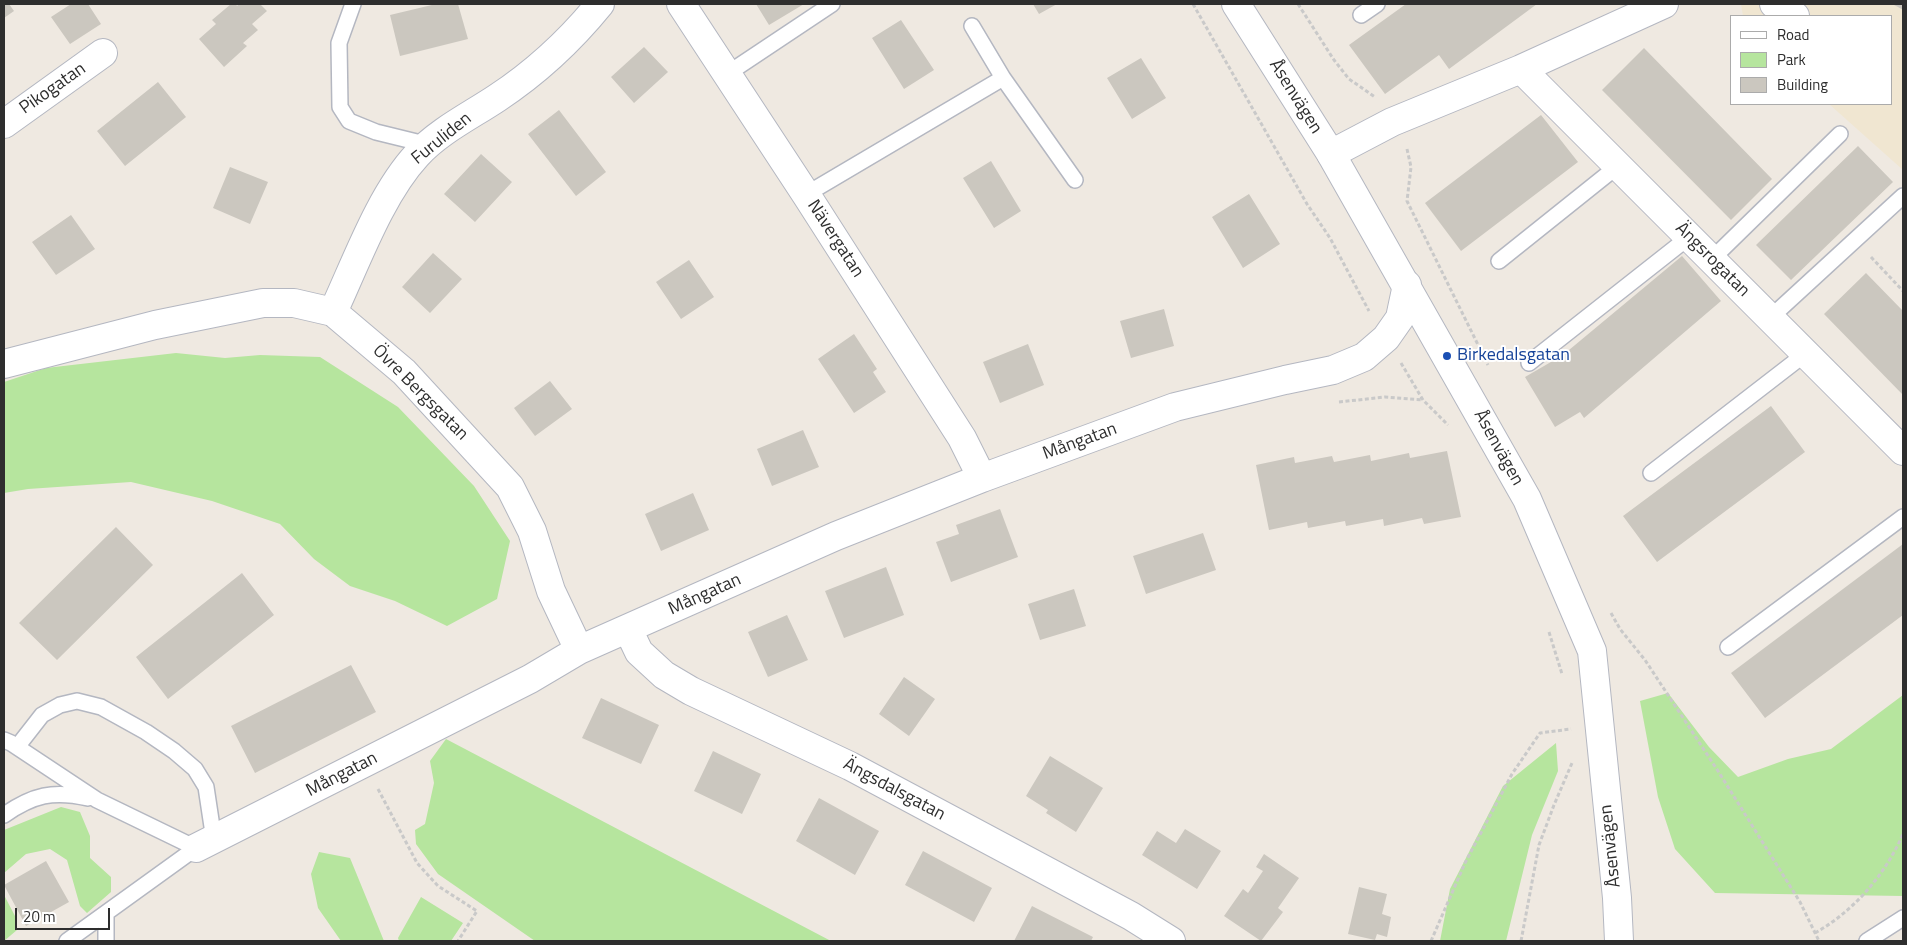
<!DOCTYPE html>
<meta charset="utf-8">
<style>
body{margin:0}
#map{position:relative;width:1907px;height:945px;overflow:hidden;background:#efe9e1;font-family:"Titillium Web",sans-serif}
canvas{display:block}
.frame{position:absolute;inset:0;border:5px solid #2e2e2e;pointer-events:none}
.legend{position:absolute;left:1730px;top:15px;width:162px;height:90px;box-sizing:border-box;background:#fff;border:1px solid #ababab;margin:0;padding:6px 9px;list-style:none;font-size:15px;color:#2e2e2e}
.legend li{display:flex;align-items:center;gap:10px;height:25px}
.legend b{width:25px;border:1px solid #ababab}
.scale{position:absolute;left:15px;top:908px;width:95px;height:22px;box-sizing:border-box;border:2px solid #2e2e2e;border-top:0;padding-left:6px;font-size:15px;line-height:18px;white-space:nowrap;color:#2e2e2e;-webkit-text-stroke:4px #fff;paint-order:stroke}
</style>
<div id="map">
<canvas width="1907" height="945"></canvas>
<div class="frame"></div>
<ul class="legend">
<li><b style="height:6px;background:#fff"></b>Road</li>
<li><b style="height:14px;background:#b6e59e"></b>Park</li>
<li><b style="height:14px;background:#cbc7bf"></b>Building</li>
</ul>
<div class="scale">20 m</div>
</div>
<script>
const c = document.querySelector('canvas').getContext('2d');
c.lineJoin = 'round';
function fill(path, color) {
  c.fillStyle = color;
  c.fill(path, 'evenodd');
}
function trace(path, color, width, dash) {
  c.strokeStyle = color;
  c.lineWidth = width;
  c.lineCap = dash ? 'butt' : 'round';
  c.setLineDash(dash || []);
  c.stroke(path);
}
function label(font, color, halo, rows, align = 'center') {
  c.font = font + ' "Titillium Web",sans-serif';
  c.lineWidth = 4;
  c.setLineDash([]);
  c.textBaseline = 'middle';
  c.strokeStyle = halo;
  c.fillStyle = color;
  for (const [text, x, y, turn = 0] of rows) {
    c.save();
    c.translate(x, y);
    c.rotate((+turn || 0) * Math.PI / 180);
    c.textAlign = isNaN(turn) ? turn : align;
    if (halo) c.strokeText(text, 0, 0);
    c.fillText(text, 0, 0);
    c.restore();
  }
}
const education = new Path2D(`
 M1741,4H1903V170L1829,104H1891V16H1743Z`);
const green = new Path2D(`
 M176,353L225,358L260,355L320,357L398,407L474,486L510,541L497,599L447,626L395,601L350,586L314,559L280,524L212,501L131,482L28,489L4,493V382L46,368Z
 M1668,693L1709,747L1738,777L1788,759L1831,749L1903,695V896L1715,893L1675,849L1658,797L1640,701Z
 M446,739L831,941H535L438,874L416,844L415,830L425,824L434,783L430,761Z
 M1556,743L1558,771L1532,835L1506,941H1440L1450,889L1503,786Z
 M61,807L80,812L90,836V858L111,877V892L87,913L80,906L67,860L50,849L26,854L4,873V830Z
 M319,852L350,858L384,941H341L318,908L311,874Z
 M4,895L15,916L17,930L4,941Z
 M421,897L463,923L451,941H399L398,938Z`);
const building = new Path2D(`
 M4,4H9L14,11L4,18Z
 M71,4H88L101,24L70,44L51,17Z
 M231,4H236L237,6L239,4H260L267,11L252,24L258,30L243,43L247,46L224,67L199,39L216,24L212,20Z
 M436,4H458L468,39L400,56L390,15Z
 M756,4H804L769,25Z
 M1033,4H1057L1039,14Z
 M1406,4H1537L1449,69L1439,55L1385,94L1349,45Z
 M1892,4H1903V10L1898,7Z
 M901,20L934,70L904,89L872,38Z
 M644,47L668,72L634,103L611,77Z
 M1644,48L1772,179L1731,220L1602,90Z
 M1141,58L1166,98L1132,119L1107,78Z
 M158,82L186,117L125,166L97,131Z
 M559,110L606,172L576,196L528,134Z
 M1541,115L1578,162L1461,251L1425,203Z
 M1858,146L1893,182L1791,280L1756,245Z
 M481,154L512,182L475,222L444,194Z
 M991,161L1021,211L994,228L963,178Z
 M230,167L268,182L250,224L213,208Z
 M1249,194L1280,244L1243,268L1212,217Z
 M71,215L95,249L56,275L32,242Z
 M433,253L462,279L430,313L402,287Z
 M1682,256L1721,301L1584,418L1580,412L1555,427L1525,377L1563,355Z
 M689,260L714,297L681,319L656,282Z
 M1866,273L1903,311V395L1824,314Z
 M1164,309L1174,346L1131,358L1120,321Z
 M854,334L877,369L873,372L886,392L854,413L818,359Z
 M1028,344L1044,385L1000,403L983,362Z
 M550,381L572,409L535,436L514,408Z
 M1771,406L1805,452L1657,562L1623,516Z
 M803,430L819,467L772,486L757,449Z
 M1447,451L1461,517L1424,524L1422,518L1384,526L1383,519L1346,526L1345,521L1308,528L1307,522L1269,530L1256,465L1294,457L1295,463L1332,456L1334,462L1370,455L1371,461L1409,453L1410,458Z
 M693,493L709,530L661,551L645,514Z
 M1000,509L1018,557L951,582L936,542L959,534L956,525Z
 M116,527L153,565L57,660L19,623Z
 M1203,533L1216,570L1146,594L1133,556Z
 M1903,544V615L1765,718L1731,673Z
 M886,567L904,615L844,638L825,591Z
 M242,573L274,615L168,699L136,657Z
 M1074,589L1086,626L1040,640L1028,604Z
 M787,615L808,660L768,677L748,632Z
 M351,665L376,712L255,773L231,726Z
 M904,677L935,699L909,736L879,714Z
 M601,698L659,725L641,764L582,738Z
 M713,751L761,774L742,814L694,791Z
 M1050,756L1103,788L1076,832L1046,813L1048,810L1026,796Z
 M819,798L879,831L855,875L796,841Z
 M1185,829L1221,851L1197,889L1142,855L1157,831L1176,843Z
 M923,851L992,888L974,922L905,885Z
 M1264,854L1299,878L1278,908L1283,912L1261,941L1224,916L1243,889L1248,893L1263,871L1256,867Z
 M46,861L69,902L26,926L4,885Z
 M1359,887L1387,894L1382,914L1391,917L1387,937L1377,934L1375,940L1348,934Z
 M1032,906L1093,937L1091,941H1014Z`);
const path = new Path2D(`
 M1193,4L1307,204L1330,238L1369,311
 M1298,4L1334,60L1349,79L1375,97
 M1407,149L1411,167L1407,201L1488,365
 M1871,257L1903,291
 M1401,363L1423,400L1448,425
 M1339,402L1385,397L1423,400
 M1611,613L1620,629L1645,660L1718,771L1800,902L1819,941
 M1549,632L1562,674
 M378,789L417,863L438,886L477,911L458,941
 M1815,933C1854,911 1885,875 1903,834
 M1431,941L1465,863L1512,774L1540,733L1571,729
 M1521,941L1539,845L1554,805L1572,763`);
const service = new Path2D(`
 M353,4L339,43L340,107L349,121L376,132L429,145
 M1361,15L1377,4
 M972,26L1003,78L1075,180
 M727,74L832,4
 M805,195L1003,78
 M1712,259L1840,134
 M1499,261L1619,165
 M1770,318L1903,196
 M1529,363L1689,237
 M1651,473L1805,354
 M1728,647L1903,517
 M4,740L11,743L97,800L196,848L67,941
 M17,747L42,715L60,705L77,701L101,707L146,732L174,751L195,769L206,787L214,840
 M4,815C33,795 53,790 88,798
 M106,913V941
 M1867,941L1903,918`);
const minor = new Path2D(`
 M681,4L807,196L962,438L982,478
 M1774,4L1785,8L1795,16
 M1521,69L1903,451
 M4,124L103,53
 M1331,154L1392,122L1521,69L1664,4
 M333,312C356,263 380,195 417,155C439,131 470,116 497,98C538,71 569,42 600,4
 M4,364L155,325L263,303H294L333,312L404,372L510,487L532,531L551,591L579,650
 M628,629L639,652L664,675L691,691L850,766L1131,916L1171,941
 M196,848L530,679L579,650L836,536L982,478L1175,407L1285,380L1333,370L1364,357L1386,338L1400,318L1407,285`);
const tertiary = new Path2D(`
 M1236,4L1331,154L1527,499L1592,651L1617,898L1619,941`);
const markers = [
 [1447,356,5,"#1a4fb4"]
];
const streetNames = [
 ["Pikogatan",53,89,-35],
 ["Åsenvägen",1295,97,58],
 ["Furuliden",442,139,-39],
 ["Nävergatan",835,239,57],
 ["Ängsrogatan",1712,260,45],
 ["Övre Bergsgatan",420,393,45],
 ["Mångatan",1080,442,-20],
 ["Åsenvägen",1498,448,61],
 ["Mångatan",705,595,-24],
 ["Mångatan",342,775,-27],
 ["Ängsdalsgatan",894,790,28],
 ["Åsenvägen",1611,846,-96]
];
const transitNames = [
 ["Birkedalsgatan",1457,356]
];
fill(education, '#f0e6d1');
fill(green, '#b6e59e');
fill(building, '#cbc7bf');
trace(service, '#b4b7c1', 18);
trace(minor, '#b4b7c1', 30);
trace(tertiary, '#b4b7c1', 30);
trace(path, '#c9c9c9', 3, [4, 2.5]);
trace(service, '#fff', 15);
trace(minor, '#fff', 28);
trace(tertiary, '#fff', 28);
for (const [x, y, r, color] of markers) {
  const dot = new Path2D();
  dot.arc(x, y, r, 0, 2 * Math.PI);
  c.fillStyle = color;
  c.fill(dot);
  trace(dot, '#fff', 2);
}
label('18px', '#2e2e2e', '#fff', streetNames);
label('18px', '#164399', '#fff', transitNames, 'left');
</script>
